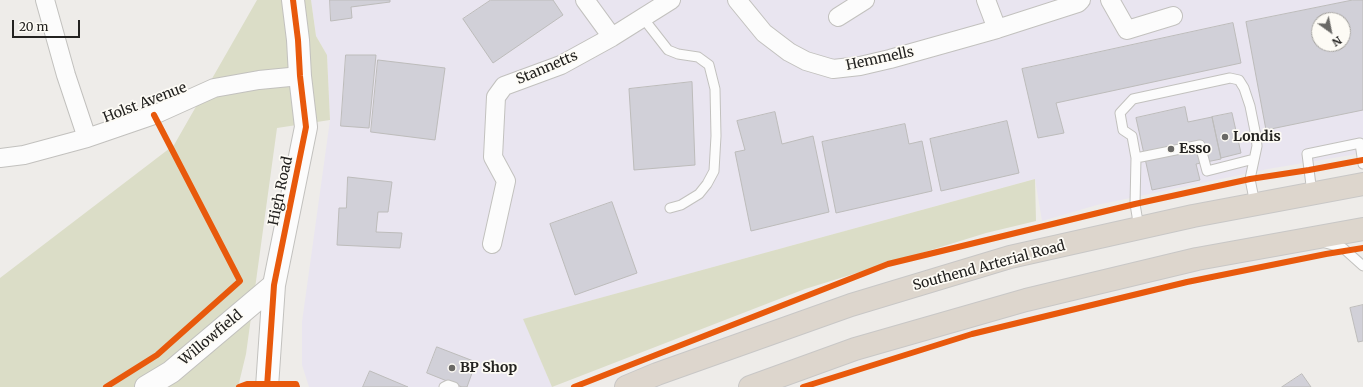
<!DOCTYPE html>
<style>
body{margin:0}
#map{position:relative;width:1363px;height:387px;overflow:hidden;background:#eeece9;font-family:Merriweather,serif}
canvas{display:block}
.north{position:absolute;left:1311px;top:12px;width:40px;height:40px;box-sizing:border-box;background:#fdfbf5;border:1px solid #a6a4a0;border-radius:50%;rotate:147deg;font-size:11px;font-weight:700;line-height:16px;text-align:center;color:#232220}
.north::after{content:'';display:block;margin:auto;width:14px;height:18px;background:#6a6966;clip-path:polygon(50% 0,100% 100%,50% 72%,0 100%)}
.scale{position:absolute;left:12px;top:20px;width:68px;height:18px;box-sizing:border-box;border:2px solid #232220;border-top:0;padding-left:5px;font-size:12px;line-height:14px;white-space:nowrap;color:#232220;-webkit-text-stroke:3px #fdfbf5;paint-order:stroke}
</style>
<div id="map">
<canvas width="1363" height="387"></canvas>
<div class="north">N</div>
<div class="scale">20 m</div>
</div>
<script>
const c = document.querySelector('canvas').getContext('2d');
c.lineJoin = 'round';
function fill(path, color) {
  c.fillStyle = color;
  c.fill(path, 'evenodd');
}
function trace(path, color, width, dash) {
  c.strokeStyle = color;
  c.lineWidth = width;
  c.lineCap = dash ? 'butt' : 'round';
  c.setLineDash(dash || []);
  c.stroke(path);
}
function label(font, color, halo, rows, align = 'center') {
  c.font = font + ' Merriweather,serif';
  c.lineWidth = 3.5;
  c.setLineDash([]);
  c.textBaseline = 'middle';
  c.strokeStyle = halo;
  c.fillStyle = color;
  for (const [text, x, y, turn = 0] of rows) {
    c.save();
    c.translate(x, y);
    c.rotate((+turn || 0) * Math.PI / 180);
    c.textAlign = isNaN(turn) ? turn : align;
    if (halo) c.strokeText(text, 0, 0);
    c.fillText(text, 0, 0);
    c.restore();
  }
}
const commercial = new Path2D(`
 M311,0H1363V153L1268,169L1097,205L1042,221L1035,179L524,319L552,387H309L302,365V322L330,120L327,55L316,36ZM1319,20H1343V44H1319Z`);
const green = new Path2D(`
 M257,0H311L316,36L327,55L330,120L277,128L246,354L238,387H0V278L174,145Z
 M1035,179L1036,221L986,233L805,289L552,387L523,319Z`);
const building = new Path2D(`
 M330,0H390V2L351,7L352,18L331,21Z
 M491,0H553L563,15L493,63L463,19Z
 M1353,0H1363V110L1266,130L1246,22ZM1319,20H1343V44H1319Z
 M1233,23L1241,63L1056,103L1064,133L1038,138L1022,69Z
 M346,55H376L369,128L341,126Z
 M378,60L445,68L435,140L371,132Z
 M692,82L695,165L634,170L629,89Z
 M1185,107L1188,122L1212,117L1221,159L1196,164L1200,180L1152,190L1136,118Z
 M775,112L782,144L813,136L829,212L751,231L735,152L745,150L737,121Z
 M1232,113L1241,153L1221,158L1212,117Z
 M1007,121L1019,173L941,191L930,139Z
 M905,124L909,144L922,141L932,191L836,213L822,142Z
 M348,177L392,182L388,212H378L376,232L402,233L400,248L337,245L339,208H346Z
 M612,202L637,273L575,295L550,224Z
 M1363,305V341L1358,342L1350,308Z
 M437,347L476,362L467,387H462L427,373Z
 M370,371L408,387H363Z
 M1302,374L1311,387H1282Z`);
const service = new Path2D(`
 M643,18L668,50L678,54L698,57L709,65L715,89L716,136L714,171L707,184L699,194L681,205L670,208
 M1136,158L1200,145L1207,171L1254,159
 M1312,193L1307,154L1360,143L1363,164
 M1139,228L1135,204L1136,158L1132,136L1123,130L1120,113L1133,99L1230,78L1239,80L1244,88L1250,106L1256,136L1257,146L1250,179L1255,204
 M1322,242L1343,248L1363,266
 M444,387L448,385L454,387`);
const minor = new Path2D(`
 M45,0L66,75L87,138
 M585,0L612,37
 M737,0L764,33L789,52L806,61L833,69L860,66L890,59L997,29L1078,3L1081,0
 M986,0L997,29
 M1110,0L1127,30L1173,16
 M838,17L865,0
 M0,158L24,155L87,138L154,115L214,88L259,80L300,76
 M492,244L506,181L493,157L496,97L504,86L561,65L612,37L671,0`);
const tertiary = new Path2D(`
 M146,387L171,372L274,285
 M267,387L274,285L306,127L300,76L298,40L293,0`);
const trunk = new Path2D(`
 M626,387L657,374L851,305L1010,257L1193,216L1363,184
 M750,387L855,349L1026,300L1197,259L1363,229`);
const cycleway = new Path2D(`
 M106,387L157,355L240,281L154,115
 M239,387L247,384H296L297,387
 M267,387L274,285L306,127L300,76L298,40L293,0
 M574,387L888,264L1135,204L1250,179L1309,170L1363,160
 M803,387L972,334L1187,282L1326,254L1363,248`);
const markers = [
 [1225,137,4,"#6a6966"],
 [1171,149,4,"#6a6966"],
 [452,368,4,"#6a6966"]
];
const streetNames = [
 ["Hemmells",880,59,-12],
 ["Stannetts",547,68,-23],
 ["Holst Avenue",145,103,-21],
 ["High Road",281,191,-78],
 ["Southend Arterial Road",989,266,-15],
 ["Willowfield",211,338,-40]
];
const poiNames = [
 ["Londis",1233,137],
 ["Esso",1179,149],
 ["BP Shop",460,368]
];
fill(commercial, '#e9e5f0');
fill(green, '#dbddc7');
fill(building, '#d1d0d8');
trace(building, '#bdbcbb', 1);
trace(service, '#c2c1be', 11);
trace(minor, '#c2c1be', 20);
trace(tertiary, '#c2c1be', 24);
trace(trunk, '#c8c7c6', 24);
trace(service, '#fcfcfc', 9);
trace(minor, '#fcfcfc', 18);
trace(tertiary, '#fcfcfc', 22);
trace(trunk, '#ddd6cd', 22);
trace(cycleway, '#e8590c', 6);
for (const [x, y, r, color] of markers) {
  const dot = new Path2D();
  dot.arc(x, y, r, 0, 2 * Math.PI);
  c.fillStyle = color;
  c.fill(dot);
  trace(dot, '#fdfbf5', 1.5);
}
label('14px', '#232220', '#fdfbf5', streetNames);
label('bold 14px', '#232220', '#fdfbf5', poiNames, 'left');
</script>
